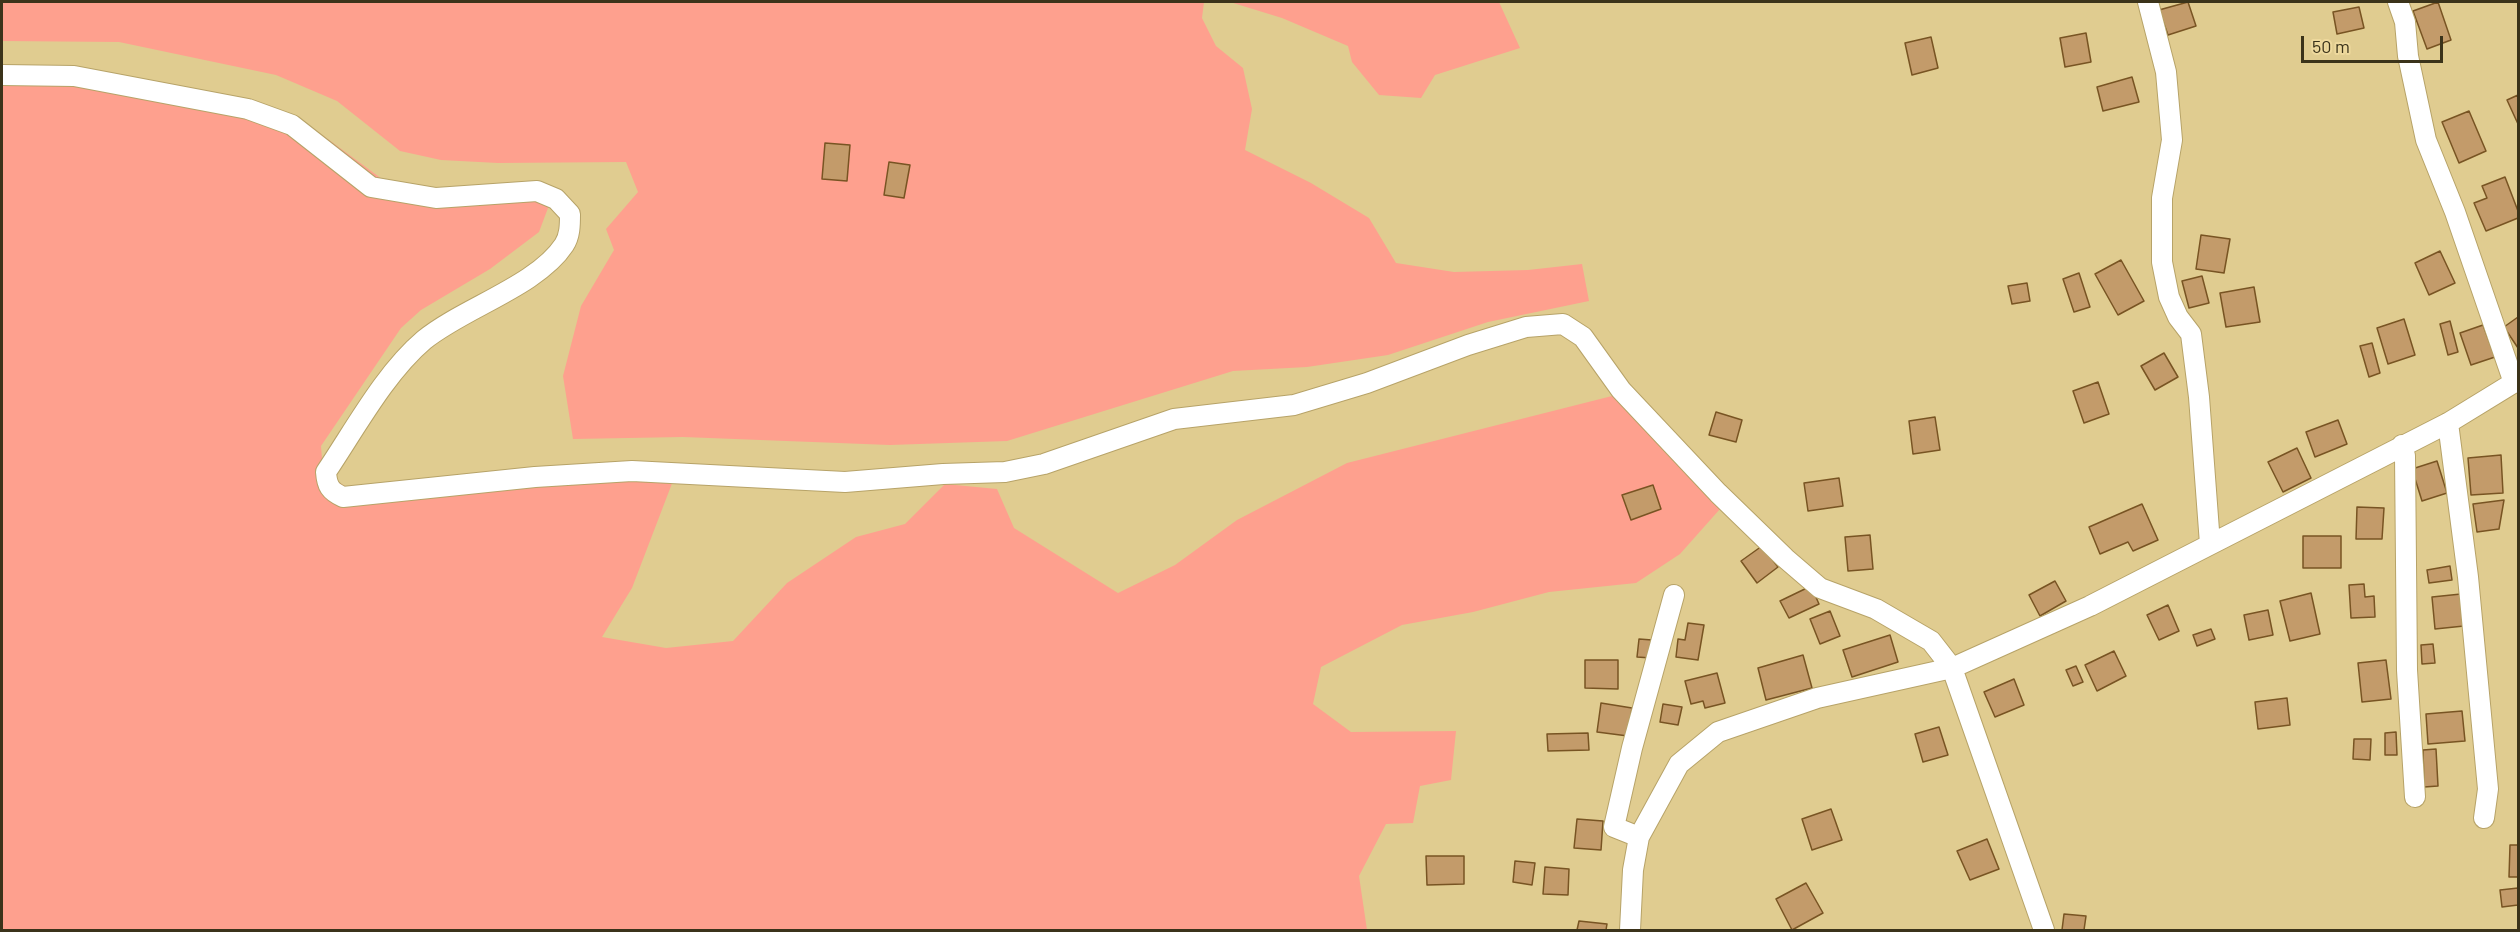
<!DOCTYPE html>
<style>
body{margin:0}
#map{position:relative;width:2520px;height:932px;overflow:hidden;background:#e0cc90;font-family:Barlow,sans-serif}
canvas{display:block}
.frame{position:absolute;inset:0;border:3px solid #3b331a;pointer-events:none}
.scale{position:absolute;left:2301px;top:36px;width:142px;height:27px;box-sizing:border-box;border:3px solid #3b331a;border-top:0;padding-left:8px;font-size:18px;line-height:21px;white-space:nowrap;color:#3b331a;-webkit-text-stroke:4px #eed99d;paint-order:stroke}
</style>
<div id="map">
<canvas width="2520" height="932"></canvas>
<div class="frame"></div>
<div class="scale">50 m</div>
</div>
<script>
const c = document.querySelector('canvas').getContext('2d');
c.lineJoin = 'round';
function fill(path, color) {
  c.fillStyle = color;
  c.fill(path, 'evenodd');
}
function trace(path, color, width, dash) {
  c.strokeStyle = color;
  c.lineWidth = width;
  c.lineCap = dash ? 'butt' : 'round';
  c.setLineDash(dash || []);
  c.stroke(path);
}
const green = new Path2D(`
 M2,2H1204L1202,18L1216,46L1243,68L1252,109L1245,150L1311,183L1369,218L1396,263L1454,272L1528,270L1582,264L1589,301L1488,322L1388,355L1307,367L1233,371L1007,441L890,445L683,437L573,439L563,376L581,306L614,250L606,229L638,192L626,162L498,163L441,160L400,151L337,101L276,75L119,42L2,41Z
 M1230,2H1499L1520,48L1435,75L1421,98L1379,95L1352,62L1348,46L1282,18Z
 M2,68L84,69L232,97L302,120L386,182L438,190L551,200L539,232L490,269L421,310L401,328L321,446L323,472L348,488L676,473L632,588L602,637L666,648L733,641L787,583L856,537L905,524L945,484L997,489L1014,528L1118,593L1175,565L1237,520L1347,463L1616,395L1720,509L1680,554L1636,583L1549,592L1473,612L1402,625L1321,667L1313,704L1351,732L1456,731L1451,780L1420,786L1413,823L1386,824L1359,876L1367,930H2Z`);
const building = new Path2D(`
 M2188,2L2196,26L2168,35L2159,10Z
 M2438,2L2451,40L2427,49L2413,11Z
 M2359,7L2364,28L2337,34L2333,12Z
 M2086,33L2091,62L2065,67L2060,38Z
 M1931,37L1938,68L1912,75L1905,43Z
 M2132,77L2139,102L2103,111L2097,87Z
 M2518,95V124L2507,100Z
 M2469,111L2486,151L2459,163L2442,122Z
 M825,143L850,145L847,181L822,179Z
 M889,162L910,165L904,198L884,195Z
 M2505,177L2518,211V218L2486,231L2474,203L2487,198L2482,186Z
 M2201,235L2230,239L2224,273L2196,269Z
 M2440,251L2455,283L2429,295L2415,263Z
 M2121,260L2144,301L2118,315L2095,274Z
 M2079,273L2090,307L2074,312L2063,279Z
 M2202,276L2209,303L2189,308L2182,281Z
 M2027,283L2030,301L2012,304L2008,286Z
 M2254,287L2260,322L2226,327L2220,293Z
 M2518,317V348L2504,327Z
 M2404,319L2415,355L2388,364L2377,328Z
 M2450,321L2458,352L2448,355L2440,324Z
 M2483,325L2495,357L2471,365L2460,333Z
 M2372,343L2380,373L2369,377L2360,346Z
 M2164,353L2178,377L2155,390L2141,366Z
 M2098,382L2109,414L2084,423L2073,391Z
 M1716,412L1742,420L1736,442L1709,435Z
 M1935,417L1940,450L1913,454L1909,421Z
 M2338,420L2347,444L2315,457L2306,432Z
 M2297,448L2311,478L2283,492L2268,462Z
 M2501,455L2503,493L2471,495L2468,458Z
 M2437,461L2447,493L2422,501L2412,469Z
 M1839,478L1843,506L1808,511L1804,483Z
 M1653,485L1661,509L1631,520L1622,495Z
 M2504,500L2499,529L2477,532L2473,504Z
 M2142,504L2158,540L2133,551L2128,542L2100,554L2089,527Z
 M2357,507L2384,508L2382,539H2356Z
 M1870,535L1873,569L1848,571L1845,537Z
 M2303,536H2341V568H2303Z
 M1762,546L1778,567L1757,583L1741,561Z
 M2450,566L2452,580L2429,583L2427,570Z
 M2055,581L2066,601L2040,616L2029,595Z
 M2364,584L2365,597L2374,596L2375,617L2351,618L2349,585Z
 M1811,586L1819,604L1789,618L1780,601Z
 M2311,593L2320,634L2290,641L2280,601Z
 M2461,594L2464,626L2435,629L2432,597Z
 M2168,605L2179,631L2159,640L2147,615Z
 M2268,610L2273,635L2249,640L2244,615Z
 M1830,611L1840,636L1820,644L1810,619Z
 M1688,623L1704,625L1698,660L1676,657L1678,639L1685,640Z
 M2211,629L2215,639L2197,646L2193,635Z
 M1890,635L1898,662L1852,677L1843,650Z
 M1639,639L1652,640L1651,658L1637,657Z
 M2433,644L2435,663L2422,664L2421,645Z
 M2114,651L2126,676L2097,691L2085,665Z
 M1803,655L1812,688L1766,700L1758,668Z
 M1585,660H1618V689L1585,688Z
 M2386,660L2391,699L2362,702L2358,663Z
 M2076,666L2083,682L2073,686L2066,670Z
 M1717,673L1725,703L1705,708L1703,701L1691,704L1685,681Z
 M2014,679L2024,705L1995,717L1984,692Z
 M2287,698L2290,725L2258,729L2255,702Z
 M1601,703L1632,708L1628,736L1597,732Z
 M1663,704L1682,707L1678,725L1660,722Z
 M2462,711L2465,741L2428,744L2426,714Z
 M1939,727L1948,755L1923,762L1915,734Z
 M2396,732L2397,755H2385V733Z
 M1588,733L1589,750L1548,751L1547,734Z
 M2354,739H2371L2370,760L2353,759Z
 M2436,749L2438,786L2424,787L2423,750Z
 M1831,809L1842,840L1812,850L1802,819Z
 M1577,819L1603,821L1601,850L1574,848Z
 M1987,839L1999,869L1970,880L1957,851Z
 M2510,845H2518V877H2509Z
 M1426,856H1464V884L1427,885Z
 M1515,861L1535,863L1532,885L1513,882Z
 M1545,867L1569,869L1568,895L1543,894Z
 M1806,883L1823,913L1792,930L1776,899Z
 M2518,888V905L2502,907L2500,890Z
 M2064,914L2086,916L2084,930H2062Z
 M1579,921L1607,924L1606,930H1577Z`);
const street = new Path2D(`
 M2148,2L2166,72L2172,140L2162,198V262L2169,297L2178,317L2191,334L2199,397L2210,544
 M2398,2L2405,22L2408,56L2426,140L2455,212L2514,383
 M2,75L74,76L248,109L292,125L371,187L436,198L537,191L556,199L570,214C570,225 570,236 564,245C537,286 463,308 424,340C385,373 355,429 326,472C327,486 330,491 343,497L535,477L632,471L845,482L943,474L1005,472L1044,464L1174,419L1294,405L1367,383L1468,345L1526,327L1563,324L1583,337L1621,390L1718,493L1785,558L1820,588L1876,609L1931,641L1952,668L2044,930
 M2448,423L2468,577L2488,789L2484,818
 M2402,445L2405,456L2407,670L2415,797
 M1639,837L1614,827L1632,748L1674,595
 M1630,930L1633,870L1639,837L1679,764L1718,732L1817,698L1952,668L2090,606L2448,423L2518,380`);
fill(green, '#fea08e');
fill(building, '#c39b6a');
trace(building, '#785423', 1.5);
trace(street, '#b7a368', 22);
trace(street, '#fff', 20);
</script>
